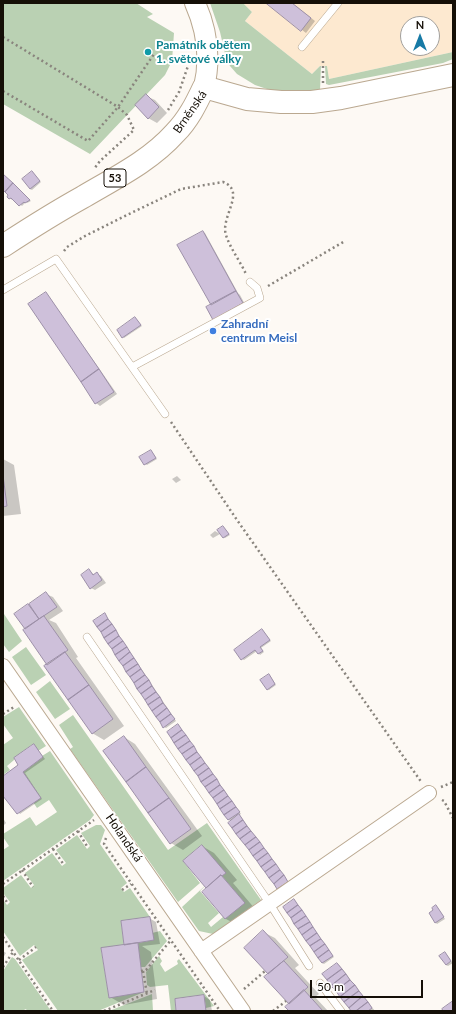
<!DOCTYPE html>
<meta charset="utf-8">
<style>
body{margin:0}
#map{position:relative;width:456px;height:1014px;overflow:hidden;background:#fdf9f4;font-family:Lato,sans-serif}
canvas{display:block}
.frame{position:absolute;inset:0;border:4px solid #150f07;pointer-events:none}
.north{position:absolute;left:400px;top:16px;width:40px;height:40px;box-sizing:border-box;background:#fff;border:1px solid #a19f9c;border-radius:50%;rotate:0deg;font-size:11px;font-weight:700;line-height:16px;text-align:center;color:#150f07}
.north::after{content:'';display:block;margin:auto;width:14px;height:18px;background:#177aa6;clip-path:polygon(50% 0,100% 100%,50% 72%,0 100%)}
.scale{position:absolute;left:310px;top:980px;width:113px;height:18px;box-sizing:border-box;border:2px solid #150f07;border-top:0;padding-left:5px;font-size:12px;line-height:14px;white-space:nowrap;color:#150f07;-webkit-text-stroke:3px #fff;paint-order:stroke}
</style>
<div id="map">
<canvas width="456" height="1014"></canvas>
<div class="frame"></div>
<div class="north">N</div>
<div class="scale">50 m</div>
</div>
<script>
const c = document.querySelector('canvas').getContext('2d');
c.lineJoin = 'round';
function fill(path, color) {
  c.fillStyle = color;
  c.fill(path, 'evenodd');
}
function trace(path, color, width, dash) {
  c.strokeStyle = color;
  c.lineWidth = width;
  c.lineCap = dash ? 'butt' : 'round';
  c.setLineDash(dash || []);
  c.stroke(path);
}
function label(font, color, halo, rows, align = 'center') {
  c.font = font + ' Lato,sans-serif';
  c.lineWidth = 4;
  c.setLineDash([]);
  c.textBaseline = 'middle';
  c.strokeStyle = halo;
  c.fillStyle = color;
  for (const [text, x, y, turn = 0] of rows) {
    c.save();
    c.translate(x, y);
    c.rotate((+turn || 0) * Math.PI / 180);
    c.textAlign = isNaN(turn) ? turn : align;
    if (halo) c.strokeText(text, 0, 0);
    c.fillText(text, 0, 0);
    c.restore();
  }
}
const built = new Path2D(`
 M243,3H453V52L329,79L327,66H320L312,74L245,21L252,12ZM408,24H432V48H408Z`);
const green = new Path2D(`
 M3,3H136L153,14L147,17L174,33L172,61L165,75L90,154L3,104Z
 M210,3H243L252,12L245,21L312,74L320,66H321L320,91L279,93L255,85L237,74L230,66L226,58L220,32Z
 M453,52V59L443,63L329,85L326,84L325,66H327L329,79Z
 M4,614L22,641L9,652L3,644Z
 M26,647L46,675L31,685L12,657Z
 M50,681L70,709L55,719L36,692Z
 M19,707L46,746L38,751L33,744L14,758V760L7,766L10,770L3,775V745L13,738L3,724V717Z
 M73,715L168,850L207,823L261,900L213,934L199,931L182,907L209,882L200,891L219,913L208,923L211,927L223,917L225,919L244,902L222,876L225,873L201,845L183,861L200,883L178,902L70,749L73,747L59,725Z
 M50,751L94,815L90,820L3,881V850L9,846L3,837V834L30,817L36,826L57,812L49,800L37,808L33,802L40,797L23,772L42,758V756Z
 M96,825H101L105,830L100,844L127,883L121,888L124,892L130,888L150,917L121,921L124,945L101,949L109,997L144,992L98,1011H58L22,960L38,950L34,945L20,956L3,931V900L7,905L10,902L3,893V888L21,875L31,888L34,885L25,873L52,853L62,866L66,863L56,850L77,835L87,849L90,846L81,833Z
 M160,931L167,941L145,967H140L138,943L153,940L152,933Z
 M159,956L162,961L160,964L165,972L178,964L177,961L179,959L214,1006L206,1008L204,995L175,999L176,1011H171L168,985L150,987L147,985L146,972Z
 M12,957L15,959L51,1011H29L25,1009L24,1011H3V971Z
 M152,994L153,1011H109Z`);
const shadow = new Path2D(`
 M267,3H292L315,21L306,33Z
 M146,96L155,100L167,113L157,123L148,118Z
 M34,174L41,182L32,190L30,189Z
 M3,175L5,176L31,201L27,203L26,202L22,206L13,198L12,200L10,198V195L3,189Z
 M203,232L205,233L238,293L240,295L246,306L218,321Z
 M46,293L117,394L100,406L96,403Z
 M135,318L142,326L124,338L123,337Z
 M151,451L157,459L147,465L145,464Z
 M3,459L14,465L21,514L3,516Z
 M177,476L181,480L176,483L172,479Z
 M223,527L230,535L225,538L223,537Z
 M215,531L220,534L213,538L210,535Z
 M89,571L95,575L97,574L101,576L106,583L95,590L91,588Z
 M46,594L53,597L63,611L49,620L56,623L78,657L76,658L124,726L104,740L92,733L48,665L27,629L16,614Z
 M105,614L176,721L166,728L164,727Z
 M262,630L271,641L261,648L264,652L260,655L257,651L244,660L242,659Z
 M271,677L276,685L269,690L267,689Z
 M178,725L241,814L239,815L241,817L289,883L280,890L230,823L232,821L229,820L168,732Z
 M124,737L135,744L202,836L183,850L171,843Z
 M34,745L45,759L25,773L42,799L20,814L3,794V777L20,765Z
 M3,818L6,823L3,826Z
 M202,846L214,853L237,880L233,883L256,910L237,925L226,919L203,892L207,888L184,861Z
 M294,901L334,957L324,964L322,963Z
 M436,906L445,919L437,924L435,922L434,911Z
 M149,918L156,922L160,944L142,946L151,952L157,999L124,1005L110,997L127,945L125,944Z
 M263,932L275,938L299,965L295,968L319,994L315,997L328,1011H290V1004L269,974Z
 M3,951L6,953L3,958Z
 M445,953L453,963L448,966L446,965Z
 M337,964L339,965L375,1011H353Z
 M204,996L210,1000L212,1011H177Z`);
const building = new Path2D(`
 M266,3H292L311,18L301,31Z
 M146,94L159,107L148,119L135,105Z
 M32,171L40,181L30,189L22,179Z
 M3,174L13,183L5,192L3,190Z
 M13,183L30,200L25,203L24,202L19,206L11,198L9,199L7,197L8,195L5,192Z
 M203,231L236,291L211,305L177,245Z
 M236,291L243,303L213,320L206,307Z
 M46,292L99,369L81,382L28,304Z
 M135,317L141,325L122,338L117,330Z
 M99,369L114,392L95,404L81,382Z
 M151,450L156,458L144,465L139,457Z
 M3,475L7,506L3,507Z
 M223,526L229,534L223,538L217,530Z
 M89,569L93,575L97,572L102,580L90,589L81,575Z
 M46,592L57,607L39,619L29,604Z
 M28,604L39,619L25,629L14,614Z
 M105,613L108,619L97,627L93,621Z
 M44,616L68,650L47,665L23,630Z
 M108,619L112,624L101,632L97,627Z
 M112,624L116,630L104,638L101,632Z
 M262,629L270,640L260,647L263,651L258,654L255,650L241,660L234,650Z
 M116,630L119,636L108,644L104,638Z
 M119,636L123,641L112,649L108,644Z
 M123,641L127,647L115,655L112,649Z
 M127,647L130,652L119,661L115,655Z
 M65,652L89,685L68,700L44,666Z
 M130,652L134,658L123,666L119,661Z
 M134,658L138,664L126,672L123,666Z
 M138,664L141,669L130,677L126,672Z
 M141,669L145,675L134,683L130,677Z
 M269,674L275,684L267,690L260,680Z
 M145,675L149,680L137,689L134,683Z
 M149,680L152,686L141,694L137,689Z
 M89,685L113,719L92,734L68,700Z
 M152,686L156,692L145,700L141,694Z
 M156,692L160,697L148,705L145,700Z
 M160,697L163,703L152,711L148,705Z
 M163,703L167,708L156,717L152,711Z
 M167,708L171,714L160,722L156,717Z
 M171,714L175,719L163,728L160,722Z
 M178,724L182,730L171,738L167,732Z
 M182,730L186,735L174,743L171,738Z
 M186,735L190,741L178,749L174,743Z
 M124,736L146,767L126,782L103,751Z
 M190,741L194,746L182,754L178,749Z
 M34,744L43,757L23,772L41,798L17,814L3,796V776L18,765L14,758Z
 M194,746L197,752L186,760L182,754Z
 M197,752L201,757L190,765L186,760Z
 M201,757L205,763L194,771L190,765Z
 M205,763L209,768L198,776L194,771Z
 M146,767L169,798L148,813L126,782Z
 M209,768L213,774L201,782L198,776Z
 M213,774L217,779L205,787L201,782Z
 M217,779L220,785L209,793L205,787Z
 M220,785L224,790L213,798L209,793Z
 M224,790L228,796L217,804L213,798Z
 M228,796L232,801L220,809L217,804Z
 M169,798L191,829L170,844L148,813Z
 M232,801L236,807L224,815L220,809Z
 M236,807L240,812L228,820L224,815Z
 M239,814L243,820L232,828L228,823Z
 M243,820L247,826L236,834L232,828Z
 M247,826L251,831L240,839L236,834Z
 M251,831L256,837L245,845L240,839Z
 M256,837L260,842L249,850L245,845Z
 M260,842L264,848L253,856L249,850Z
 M202,845L226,873L222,876L221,875L206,888L183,861Z
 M264,848L268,853L257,861L253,856Z
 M268,853L272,859L261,867L257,861Z
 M272,859L276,864L265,872L261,867Z
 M276,864L280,870L269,878L265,872Z
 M280,870L284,875L274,884L269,878Z
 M221,875L245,903L225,919L202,892Z
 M284,875L288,882L277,889L274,884Z
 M294,899L298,905L287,913L283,907Z
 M298,905L302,910L291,918L287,913Z
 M436,905L444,917L435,923L429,913L433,910L432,908Z
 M302,910L306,916L294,924L291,918Z
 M306,916L310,922L298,929L294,924Z
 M150,917L154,940L124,945L121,921Z
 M310,922L313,927L302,935L298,929Z
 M313,927L317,933L306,941L302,935Z
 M263,930L288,957L268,974L244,948Z
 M317,933L321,939L310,946L306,941Z
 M321,939L325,944L314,952L310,946Z
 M138,943L144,992L109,998L101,948Z
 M325,944L329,950L318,958L314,952Z
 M329,950L333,956L322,963L318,958Z
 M445,952L451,961L446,965L439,956Z
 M284,961L308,987L289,1004L264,977Z
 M337,963L342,969L327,980L322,974Z
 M342,969L346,974L331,986L327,980Z
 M346,974L350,980L336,991L331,986Z
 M350,980L355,985L340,997L336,991Z
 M355,985L359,991L344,1002L340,997Z
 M304,990L323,1011H289L285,1007Z
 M359,991L363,996L349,1008L344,1002Z
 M204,995L206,1011H176L175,999Z
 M363,996L368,1002L356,1011H351L349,1008Z
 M453,1001V1011H443L442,1009Z
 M368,1002L372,1008L368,1011H356Z`);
const path = new Path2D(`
 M3,37L118,107L127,115L134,130L100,161L94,169
 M323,61V83
 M3,91L88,141L118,107L154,54
 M168,110L179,92L188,66
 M64,251L67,247L85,236L127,215L181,189L223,182C247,191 220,217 226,235C230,248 240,261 246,274
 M268,286L345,241
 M171,422L237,520L422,783
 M3,714L14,707
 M441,787L453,782
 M442,800L444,801L453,818
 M78,831L88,848
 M106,838L104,844L220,1011
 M53,849L64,865
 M22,870L33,887
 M3,884L94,820
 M122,890L131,884
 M3,896L8,904
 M3,937L53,1011
 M19,960L36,947
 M3,967L13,952
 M141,971L146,970L171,940
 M143,971L147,994
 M244,989L265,971
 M104,1011L155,990
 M273,1011L286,1001`);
const lane = new Path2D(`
 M302,47L338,3
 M3,290L56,259L165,414
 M132,367L260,298L257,288L250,282
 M87,637L270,904L309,966
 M320,983L341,1011`);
const street = new Path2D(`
 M3,666L243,1011
 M201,951L429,793`);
const secondary = new Path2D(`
 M195,3C207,30 211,58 204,87`);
const primary = new Path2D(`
 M3,246C29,229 56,212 83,197C115,178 150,161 175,133C188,120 196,104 204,87L247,99L281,102H312L341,98L453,75`);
const markers = [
 [148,52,4,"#0f9aa8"],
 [213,331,4,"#3f7fe0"]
];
const shields = [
 [115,178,22]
];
const shieldNames = [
 ["53",115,178]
];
const cultureNames = [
 ["Památník obětem",156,45],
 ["1. světové války",156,59]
];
const streetNames = [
 ["Brněnská",190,112,-55],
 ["Holandská",124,838,56]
];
const shopNames = [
 ["Zahradní",221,324],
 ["centrum Meisl",221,338]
];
fill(built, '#fde9d0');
fill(green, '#bad1b3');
fill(shadow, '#0003');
fill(building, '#cec0da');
trace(building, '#9d90a8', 1);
trace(lane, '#baa890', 8);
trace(street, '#baa890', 16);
trace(secondary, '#baa890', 22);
trace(primary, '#baa890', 24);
trace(path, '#89847d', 2.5, [2, 3]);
trace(lane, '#fff', 7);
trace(street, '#fff', 14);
trace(secondary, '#fff', 20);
trace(primary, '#fff', 22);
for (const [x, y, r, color] of markers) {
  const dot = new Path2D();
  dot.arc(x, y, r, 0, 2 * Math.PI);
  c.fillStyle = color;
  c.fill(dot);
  trace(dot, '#fff', 1.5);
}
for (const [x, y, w] of shields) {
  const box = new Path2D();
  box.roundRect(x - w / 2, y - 9, w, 18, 3);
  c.fillStyle = '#fff';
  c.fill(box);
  trace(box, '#150f07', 1);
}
label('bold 11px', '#150f07', null, shieldNames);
label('bold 12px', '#0d838f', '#fff', cultureNames, 'left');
label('12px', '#150f07', '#fff', streetNames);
label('bold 12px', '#366cbe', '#fff', shopNames, 'left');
</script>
